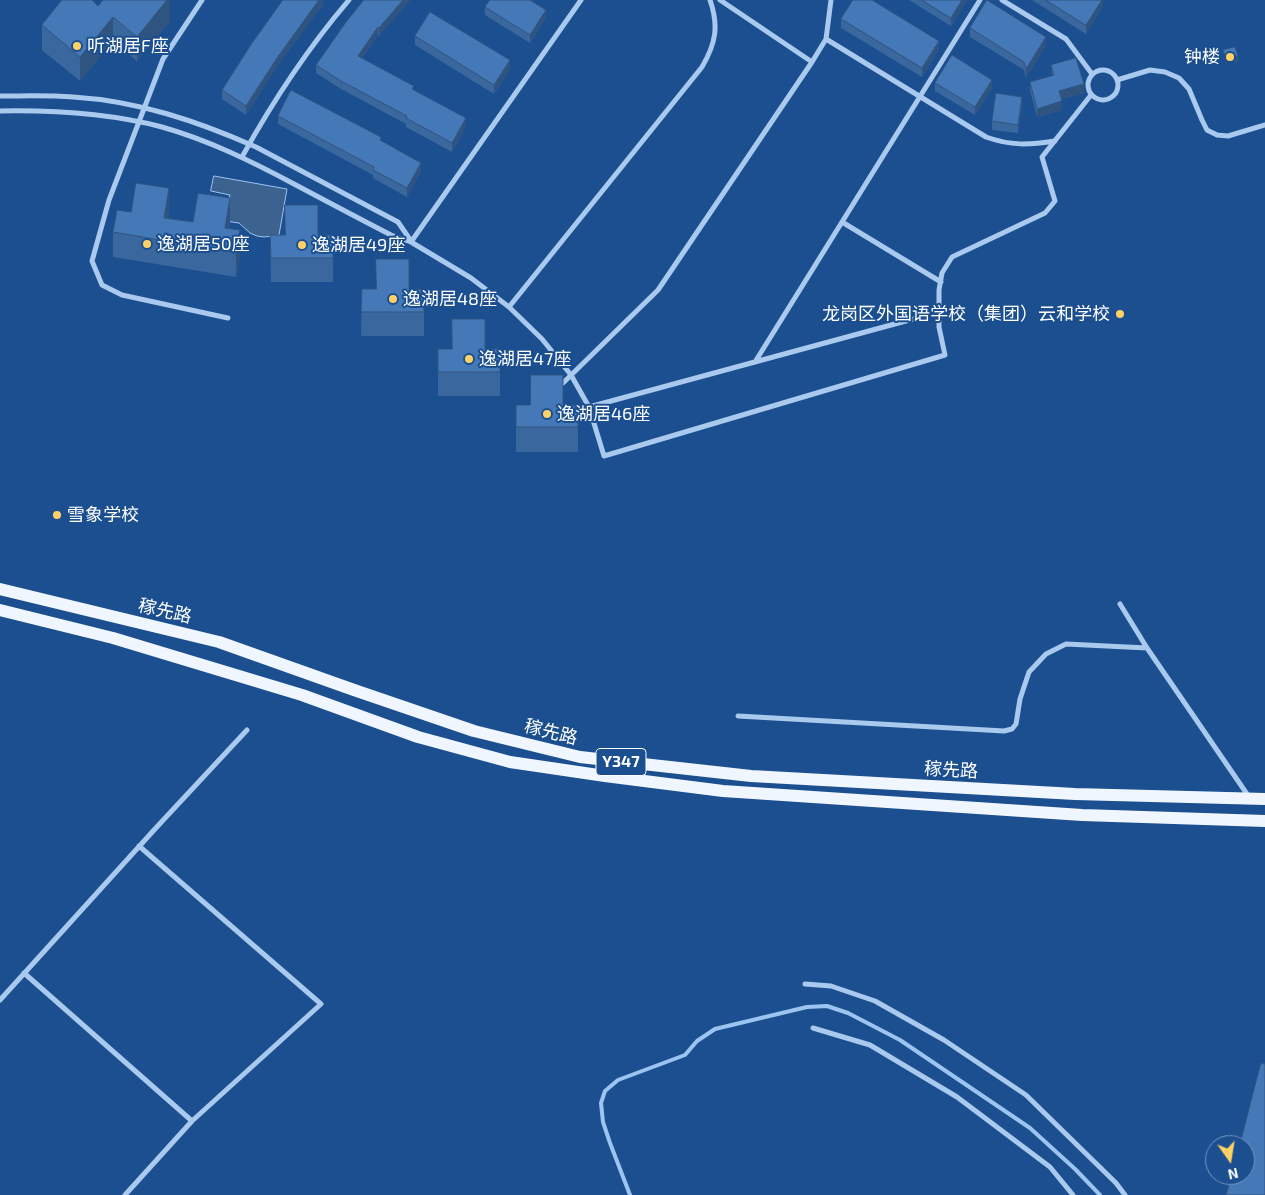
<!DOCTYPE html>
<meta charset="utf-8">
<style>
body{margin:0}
#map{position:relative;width:1265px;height:1195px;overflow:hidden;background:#1b4f8f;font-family:"Exo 2",sans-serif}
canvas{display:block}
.north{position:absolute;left:1205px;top:1135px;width:50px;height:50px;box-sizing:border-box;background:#1b4f8f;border:1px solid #7695bc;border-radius:50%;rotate:167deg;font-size:14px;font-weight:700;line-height:20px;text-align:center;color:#fff}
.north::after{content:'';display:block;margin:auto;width:18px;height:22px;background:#ffd166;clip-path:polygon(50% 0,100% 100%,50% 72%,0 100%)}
</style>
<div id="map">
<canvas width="1265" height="1195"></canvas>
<div class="north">N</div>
</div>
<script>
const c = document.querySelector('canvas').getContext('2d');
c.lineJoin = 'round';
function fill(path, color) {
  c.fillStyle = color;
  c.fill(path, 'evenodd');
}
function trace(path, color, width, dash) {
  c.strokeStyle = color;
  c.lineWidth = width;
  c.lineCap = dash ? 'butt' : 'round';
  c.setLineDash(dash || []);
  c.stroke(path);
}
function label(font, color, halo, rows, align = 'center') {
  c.font = font + ' "Exo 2","Noto Sans SC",sans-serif';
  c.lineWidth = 4;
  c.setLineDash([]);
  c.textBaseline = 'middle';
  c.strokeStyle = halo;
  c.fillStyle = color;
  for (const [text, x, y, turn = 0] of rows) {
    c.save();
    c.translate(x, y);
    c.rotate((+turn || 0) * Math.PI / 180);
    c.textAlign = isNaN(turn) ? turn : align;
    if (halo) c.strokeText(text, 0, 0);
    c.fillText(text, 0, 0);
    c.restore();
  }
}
const water = new Path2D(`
 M214,176L287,189L279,235L264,237L257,236L250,233L239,223L225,221L230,195L211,191Z`);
const stream = new Path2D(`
 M630,1195L610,1143L603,1122L601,1103L605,1091L618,1080L685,1055L697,1041L715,1029L807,1007L827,1006L848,1013L900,1040L1030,1128L1075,1169L1100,1195`);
const street = new Path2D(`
 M202,0L163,59L109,200L92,261L102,285L122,295L228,318
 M720,0L812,62
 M1002,0L1066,39L1092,74
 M826,39L986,137C1011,146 1029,145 1055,141
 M1088 85a15 15 0 1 1 30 0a15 15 0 1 1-30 0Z
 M1117,80L1150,70L1165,72L1179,78L1189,89L1202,120L1207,130L1217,135L1228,136L1265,125
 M0,96C24,96 48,95 73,97C138,101 197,121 256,147L398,222L411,241
 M0,111C55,110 108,113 162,127C208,140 251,161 294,184C326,201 358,218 391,235L411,242L471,278L509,307L542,339L571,375L589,407L604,456L945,355L939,327V290L942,273L952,257L1045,213L1055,201L1042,157L1091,95
 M242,157C273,101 308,48 349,0
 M842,222L941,282
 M411,242L581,0
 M509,307L702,67C716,43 719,26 710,0
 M755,362L980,0
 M563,383L658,290L812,62L826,39L831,0
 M589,407L939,312
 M1120,604L1147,648L1249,797
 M738,716L1004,731L1012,729L1016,724L1020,699L1029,672L1046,654L1066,644L1147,648
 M24,973L192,1121
 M805,984L831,986L875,1001L944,1040L1026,1095L1116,1183L1125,1195
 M0,1000L154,830L247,730
 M813,1028L870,1045L957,1097L1050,1167L1073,1195
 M125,1195L192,1121L321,1004L139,846`);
const primary = new Path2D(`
 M0,589L219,642L354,690L474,731L580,757L751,776L1075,794L1265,799
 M0,610L113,638L302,695L418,737L510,762L605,776L723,791L1082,815L1265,821`);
const wall = new Path2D(`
 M170,0V21L137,61L113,41L80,81L42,50V25L98,6Z
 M323,0V4L277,66L246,115L222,99V90Z
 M364,0H410L379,36L378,35L362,58L414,90L466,126L452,152L406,127V124L341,89L316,73V65Z
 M909,0H967L951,26Z
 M1032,0H1103V6L1086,34Z
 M485,7L546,18L530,43L485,15Z
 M841,19L939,49L922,77L841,28Z
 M970,28L1046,45L1026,78L1024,70L970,37Z
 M415,36L510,69L494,94L415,45Z
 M1051,65L1084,93L1062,99V110L1037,117L1030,90V82L1052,76Z
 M935,83L992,88L975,115L935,91Z
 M1022,105L1018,133L992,130V121Z
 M278,116L381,141L421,171L407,197L373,178V175L278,124Z
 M131,212L169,213L168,218L193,222L230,223L229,228L240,255L236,277L113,257V232Z
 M270,235H333V282H271Z
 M362,289H424V336H361Z
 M438,349H500V396H438Z
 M516,405H578V452H516Z`);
const shadedWall = new Path2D(`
 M167,0H170V21L137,61V37Z
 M318,0H323V4L277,66L246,115V106L277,58Z
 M403,0H410L379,36V28Z
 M962,0H967L951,26V18Z
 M1102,0H1103V6L1086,34V25Z
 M546,10V18L530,43V35Z
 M113,17V41L80,81V57Z
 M378,27V35L358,64V56Z
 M1046,37V45L1026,78V69Z
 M939,41V49L922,77V68Z
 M1238,56V61L1226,64V60Z
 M510,60V69L494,94V85Z
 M992,80V88L975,115V107Z
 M1084,84V93L1059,100V91Z
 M1022,97V105L1018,133V125Z
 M1062,101V110L1037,117V109Z
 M466,118V126L452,152V143Z
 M421,163V171L407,197V188Z
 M169,188V213L164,242V218Z
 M230,198V223L225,252V228Z
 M240,230V255L236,277V253Z`);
const building = new Path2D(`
 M62,0H92L98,6L103,0H167L137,37L113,17L80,57L42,25Z
 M283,0H319L277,58L246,106L222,90L252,43Z
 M364,0H403L379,28L378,27L358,56L414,86L412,89L466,118L452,143L406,118L407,116L341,81L316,65L346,22Z
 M490,0H530L546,10L530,35L485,7Z
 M853,0H872L939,41L922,68L841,19Z
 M922,0H962L951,18Z
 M987,0L1046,37L1026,69L1024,62L970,28Z
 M1046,0H1102L1086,25Z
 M430,12L510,60L494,85L415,36Z
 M1235,47L1238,56L1226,60L1223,50Z
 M952,55L992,80L975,107L935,83Z
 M1076,58L1084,84L1059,91L1062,101L1037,109L1030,82L1054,75L1051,65Z
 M291,90L381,137L380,140L421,163L407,188L373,170L374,167L278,116Z
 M996,93L1022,97L1018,125L992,121Z
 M136,183L169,188L164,218L193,222L198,193L230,198L225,228L240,230L236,253L113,232L117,210L131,212Z
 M285,205H318V235H333V258H271L270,235H285Z
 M376,259H409V289H424V312H361L362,289H376Z
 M452,319H485V349H500V372H438V349H452Z
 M531,375H563V405H578V427H516V405H530Z
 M1261,1063L1265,1064V1195H1226L1232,1175H1245V1145H1240Z`);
const markers = [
 [77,46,5,"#ffd166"],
 [1230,57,5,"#ffd166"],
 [147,244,5,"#ffd166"],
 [302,245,5,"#ffd166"],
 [393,299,5,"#ffd166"],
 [1120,314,5,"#ffd166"],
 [469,359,5,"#ffd166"],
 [547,414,5,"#ffd166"],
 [57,515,5,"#ffd166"]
];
const shields = [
 [621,762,50]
];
const shieldNames = [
 ["Y347",621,762]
];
const poiNames = [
 ["听湖居F座",87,46],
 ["钟楼",1220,57,"right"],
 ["逸湖居50座",157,244],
 ["逸湖居49座",312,245],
 ["逸湖居48座",403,299],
 ["龙岗区外国语学校（集团）云和学校",1110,314,"right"],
 ["逸湖居47座",479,359],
 ["逸湖居46座",557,414],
 ["雪象学校",67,515]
];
const streetNames = [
 ["稼先路",165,611,13],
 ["稼先路",551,732,14],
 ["稼先路",951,770,3]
];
fill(water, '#3c6290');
trace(water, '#9cc4f0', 1);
trace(stream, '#9cc4f0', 4);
trace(street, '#a9c9ee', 5);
trace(primary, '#f0f6ff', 12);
fill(wall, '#3a679d');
fill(shadedWall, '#305480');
fill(building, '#4478b7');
trace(building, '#305480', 1);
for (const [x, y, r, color] of markers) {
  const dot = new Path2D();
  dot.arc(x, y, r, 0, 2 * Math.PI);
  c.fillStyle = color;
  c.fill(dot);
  trace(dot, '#1b4f8f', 2);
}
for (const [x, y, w] of shields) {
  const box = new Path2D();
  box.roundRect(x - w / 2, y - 13.5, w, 27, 4);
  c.fillStyle = '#1b4f8f';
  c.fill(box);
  trace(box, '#fff', 1);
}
label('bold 16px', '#fff', null, shieldNames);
label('18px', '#fff', '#1b4f8f', poiNames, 'left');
label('18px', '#fff', '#1b4f8f', streetNames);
</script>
